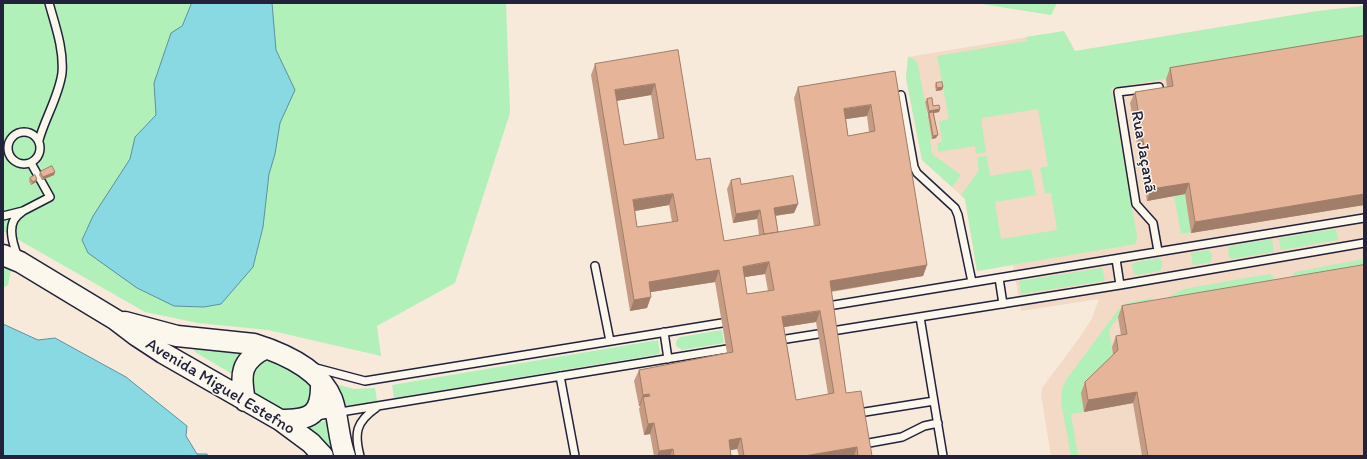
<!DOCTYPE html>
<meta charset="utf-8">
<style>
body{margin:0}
#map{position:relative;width:1367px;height:459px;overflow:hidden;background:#f7eadb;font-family:Itim,sans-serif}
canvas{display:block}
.frame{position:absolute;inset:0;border:4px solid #22223b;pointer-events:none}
</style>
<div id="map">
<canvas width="1367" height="459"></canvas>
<div class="frame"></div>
</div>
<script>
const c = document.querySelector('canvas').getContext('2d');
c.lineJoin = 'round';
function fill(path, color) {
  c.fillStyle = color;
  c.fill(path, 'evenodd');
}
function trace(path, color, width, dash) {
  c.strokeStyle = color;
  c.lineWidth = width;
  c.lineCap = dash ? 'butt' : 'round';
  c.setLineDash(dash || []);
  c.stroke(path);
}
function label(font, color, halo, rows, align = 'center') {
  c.font = font + ' Itim,sans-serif';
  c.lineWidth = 3;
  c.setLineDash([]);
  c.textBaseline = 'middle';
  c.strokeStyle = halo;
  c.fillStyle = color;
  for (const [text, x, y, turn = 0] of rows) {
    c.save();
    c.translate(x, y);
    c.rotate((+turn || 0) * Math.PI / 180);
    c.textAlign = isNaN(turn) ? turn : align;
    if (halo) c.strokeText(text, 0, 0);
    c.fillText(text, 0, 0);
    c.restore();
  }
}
const built = new Path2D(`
 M1364,6V456H1051L1041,395L1042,388L1080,337L1092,318L1099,299L1021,311L1013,265L977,271L965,199L922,160L906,78L908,57L1064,31L1075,51L1318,11Z`);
const green = new Path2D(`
 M3,3H506L510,113L455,283L377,326L381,356L268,330L198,323L145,312L3,231Z
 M976,3H1057L1051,15Z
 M1364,6V46L1111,88L1137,236L1136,244L977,271L965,199L961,195L979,170L977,157L987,156L990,176L1031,169L1036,195L995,202L1001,239L1057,230L1051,193H1045L1040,168L1048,166L1038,109L981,118L986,152L976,154L975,146L938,152L937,143L942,142L939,121L949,119L937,56L1027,41L1026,37L1064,31L1075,51L1318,11Z
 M908,57L915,60L918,66L932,139L930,140L932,154L961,175L952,187L922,160L906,78Z
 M1185,194L1191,232L1181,234L1174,196Z
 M1336,229L1338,240L1281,250L1279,238Z
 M1272,239L1274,252L1232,259L1229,257L1228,249L1230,246Z
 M1209,250L1212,255L1211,262L1193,265L1191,253Z
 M1158,258L1162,261V266L1160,271L1136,275L1134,273L1132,265L1134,263Z
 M1364,259V276L1295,288L1293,275L1295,272Z
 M3,265L11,270L8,285L3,288Z
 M1102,268L1105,280L1103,281L1021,294L1019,281Z
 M1269,274L1273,276L1276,291L1167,300L1170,296L1184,289Z
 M1153,298V300C1134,304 1119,313 1109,330L1114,362L1084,412L1071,414L1078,456H1071L1061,402L1062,389L1066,380L1118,310L1127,303Z
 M722,330L724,343L682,350L676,346V341L680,337Z
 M658,340L660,354L394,398L392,385Z
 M194,347L246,350L232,374L195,352Z
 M263,359C274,359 306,378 311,387C315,393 313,398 312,405L288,414L256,394L252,389L247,376Z
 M339,385L354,389L375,388L377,401L345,406L338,386Z
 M329,420L333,450V451L306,426Z`);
const water = new Path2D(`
 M192,3H272L276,50L295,90L280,123L275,154L269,174L263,227L253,267L221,304L204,307L174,306L137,288L88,253L82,240L93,216L130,159L135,137L156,115L154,83L171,33L182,26Z
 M3,324L38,340L55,338L126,377L187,426L186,436L197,454H207L208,456H3Z`);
const service = new Path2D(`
 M901,95L914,167L917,173L955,208L958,215L972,282
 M8 148a16 16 0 1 1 32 0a16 16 0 1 1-32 0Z
 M39,140C45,118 59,96 62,73C64,49 55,25 49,3
 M3,216L23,211L50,197L31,163
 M1158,251L1153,223L1136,204L1118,92L1159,87
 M18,257C14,247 8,231 14,220C16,217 20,213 23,211
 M1116,259L1120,285
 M595,266L610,341
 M999,278L1003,304
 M828,306L1364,218
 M920,317L943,456
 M832,331L1120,285L1364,243
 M664,332L668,359
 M780,340L818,334
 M316,368L365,381L722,323
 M560,376L575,456
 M865,412L934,401
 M316,416L727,349
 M869,443L902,437L924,426L938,423
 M360,456C354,433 356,422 376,408`);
const secondary = new Path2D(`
 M3,255L20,262L116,320L137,336L163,353L280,420L311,443L323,456
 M125,322L177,336L254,344C283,353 320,369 332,399C339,418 338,438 345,456
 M245,401C240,374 240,361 266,348
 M280,420C311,420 322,415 321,382`);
const wall = new Path2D(`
 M1364,36V205L1191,233L1185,194L1147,201L1130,103L1135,92L1167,87L1166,79L1170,68Z
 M678,50L696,160L724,241L759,235L757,219L733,223L727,189L731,180L741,184L798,204L794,213L776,216L778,232L814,226L794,98L798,87L895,71L927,265L923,276L831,292L846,393L872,456H739L737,449L730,450L731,456H654L650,434L644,435L639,409L640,406H639L634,381L639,370L727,353L715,282L651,292L647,308L630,311L591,75L595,64ZM651,95L658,139L624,145L616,101ZM867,116L869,132L848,136L846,119ZM669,205L672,222L637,227L635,211ZM765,274L768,291L747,294L745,277ZM816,322L828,394L796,400L784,327Z
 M936,83L943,87L942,90L936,91L935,86Z
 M927,99L933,106L940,109L939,112L934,113L936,138L932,139L928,116V114L925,102Z
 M40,172H55L54,175L42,180L39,175Z
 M30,178L37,179L36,182L31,185L29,181Z
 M1122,306L1364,456H1142L1133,403L1084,412L1081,393L1085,382L1113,355L1112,347L1116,336L1121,335L1118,317Z`);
const shadedWall = new Path2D(`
 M655,84L651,95L610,102L615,90Z
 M943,87L942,90L936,91L937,88Z
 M871,105L867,116L840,120L844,109Z
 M940,109L939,112L929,114V113L928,114L929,111Z
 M938,135L936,138L932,139L933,136Z
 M55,172L54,175L42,180L43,177Z
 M37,179L36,182L31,185L33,182Z
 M1189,183L1185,194L1147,201L1151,189Z
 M673,194L669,205L629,212L633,200Z
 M1364,194V205L1191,233L1195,222Z
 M798,204L794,213L771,216L774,208Z
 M760,210L757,219L733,223L736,214Z
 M769,262L765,274L739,278L743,267Z
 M927,265L923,276L826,292L830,281Z
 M719,270L715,282L645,293L649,282Z
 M651,297L647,308L630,311L634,300Z
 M820,311L816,322L778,328L782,317Z
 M1137,392L1133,403L1084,412L1088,400Z
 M649,394L645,405L643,397L640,406H639L643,395Z
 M654,423L650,434L644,435L648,424Z
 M741,438L737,449L725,451L729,440Z
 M857,447L854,456H804Z
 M673,449L670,456H657L659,451Z`);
const building = new Path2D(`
 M1364,36V194L1195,222L1189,183L1151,189L1135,92L1173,86L1170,68Z
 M678,50L696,160L710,158L724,241L820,225L798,87L895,71L927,265L830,281L846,393L861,391L872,456H858L857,447L804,456H744L741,438L729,440L731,456H674L673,449L659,451L654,423L648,424L643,397L650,396L649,394L643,395L639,370L733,352L719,270L649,282L651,297L634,300L595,64ZM655,84L664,138L624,145L615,90ZM871,105L875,131L848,136L844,109ZM673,194L678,221L637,227L633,200ZM769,262L774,290L747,294L743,267ZM820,311L834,393L796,400L782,317Z
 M942,82L943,87L937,88L936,83Z
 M932,98L933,106L939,105L940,109L929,111L927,99Z
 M933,112L938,135L933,136L929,113Z
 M52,166L55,172L43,177L40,172Z
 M35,175L37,179L33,182L30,178Z
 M793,176L798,204L774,208L778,232L764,234L760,210L736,214L731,180L740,178L741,184Z
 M1364,265V456H1148L1137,392L1088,400L1085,382L1118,350L1116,336L1127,334L1122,306Z`);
const streetNames = [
 ["Rua Jaçanã",1143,152,80],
 ["Avenida Miguel Estefno",220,387,31]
];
fill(built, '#f2dac7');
fill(green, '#b1f0b8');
fill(water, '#88d9e2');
trace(water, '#5f909f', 1);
trace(service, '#22223b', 10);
trace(secondary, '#22223b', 23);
trace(service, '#fbf7ec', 7);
trace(secondary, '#fbf7ec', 20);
fill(wall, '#c69b83');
fill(shadedWall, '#a17e6a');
fill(building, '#e6b498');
trace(building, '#a17e6a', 1);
label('17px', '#22223b', '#fbf7ec', streetNames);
</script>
